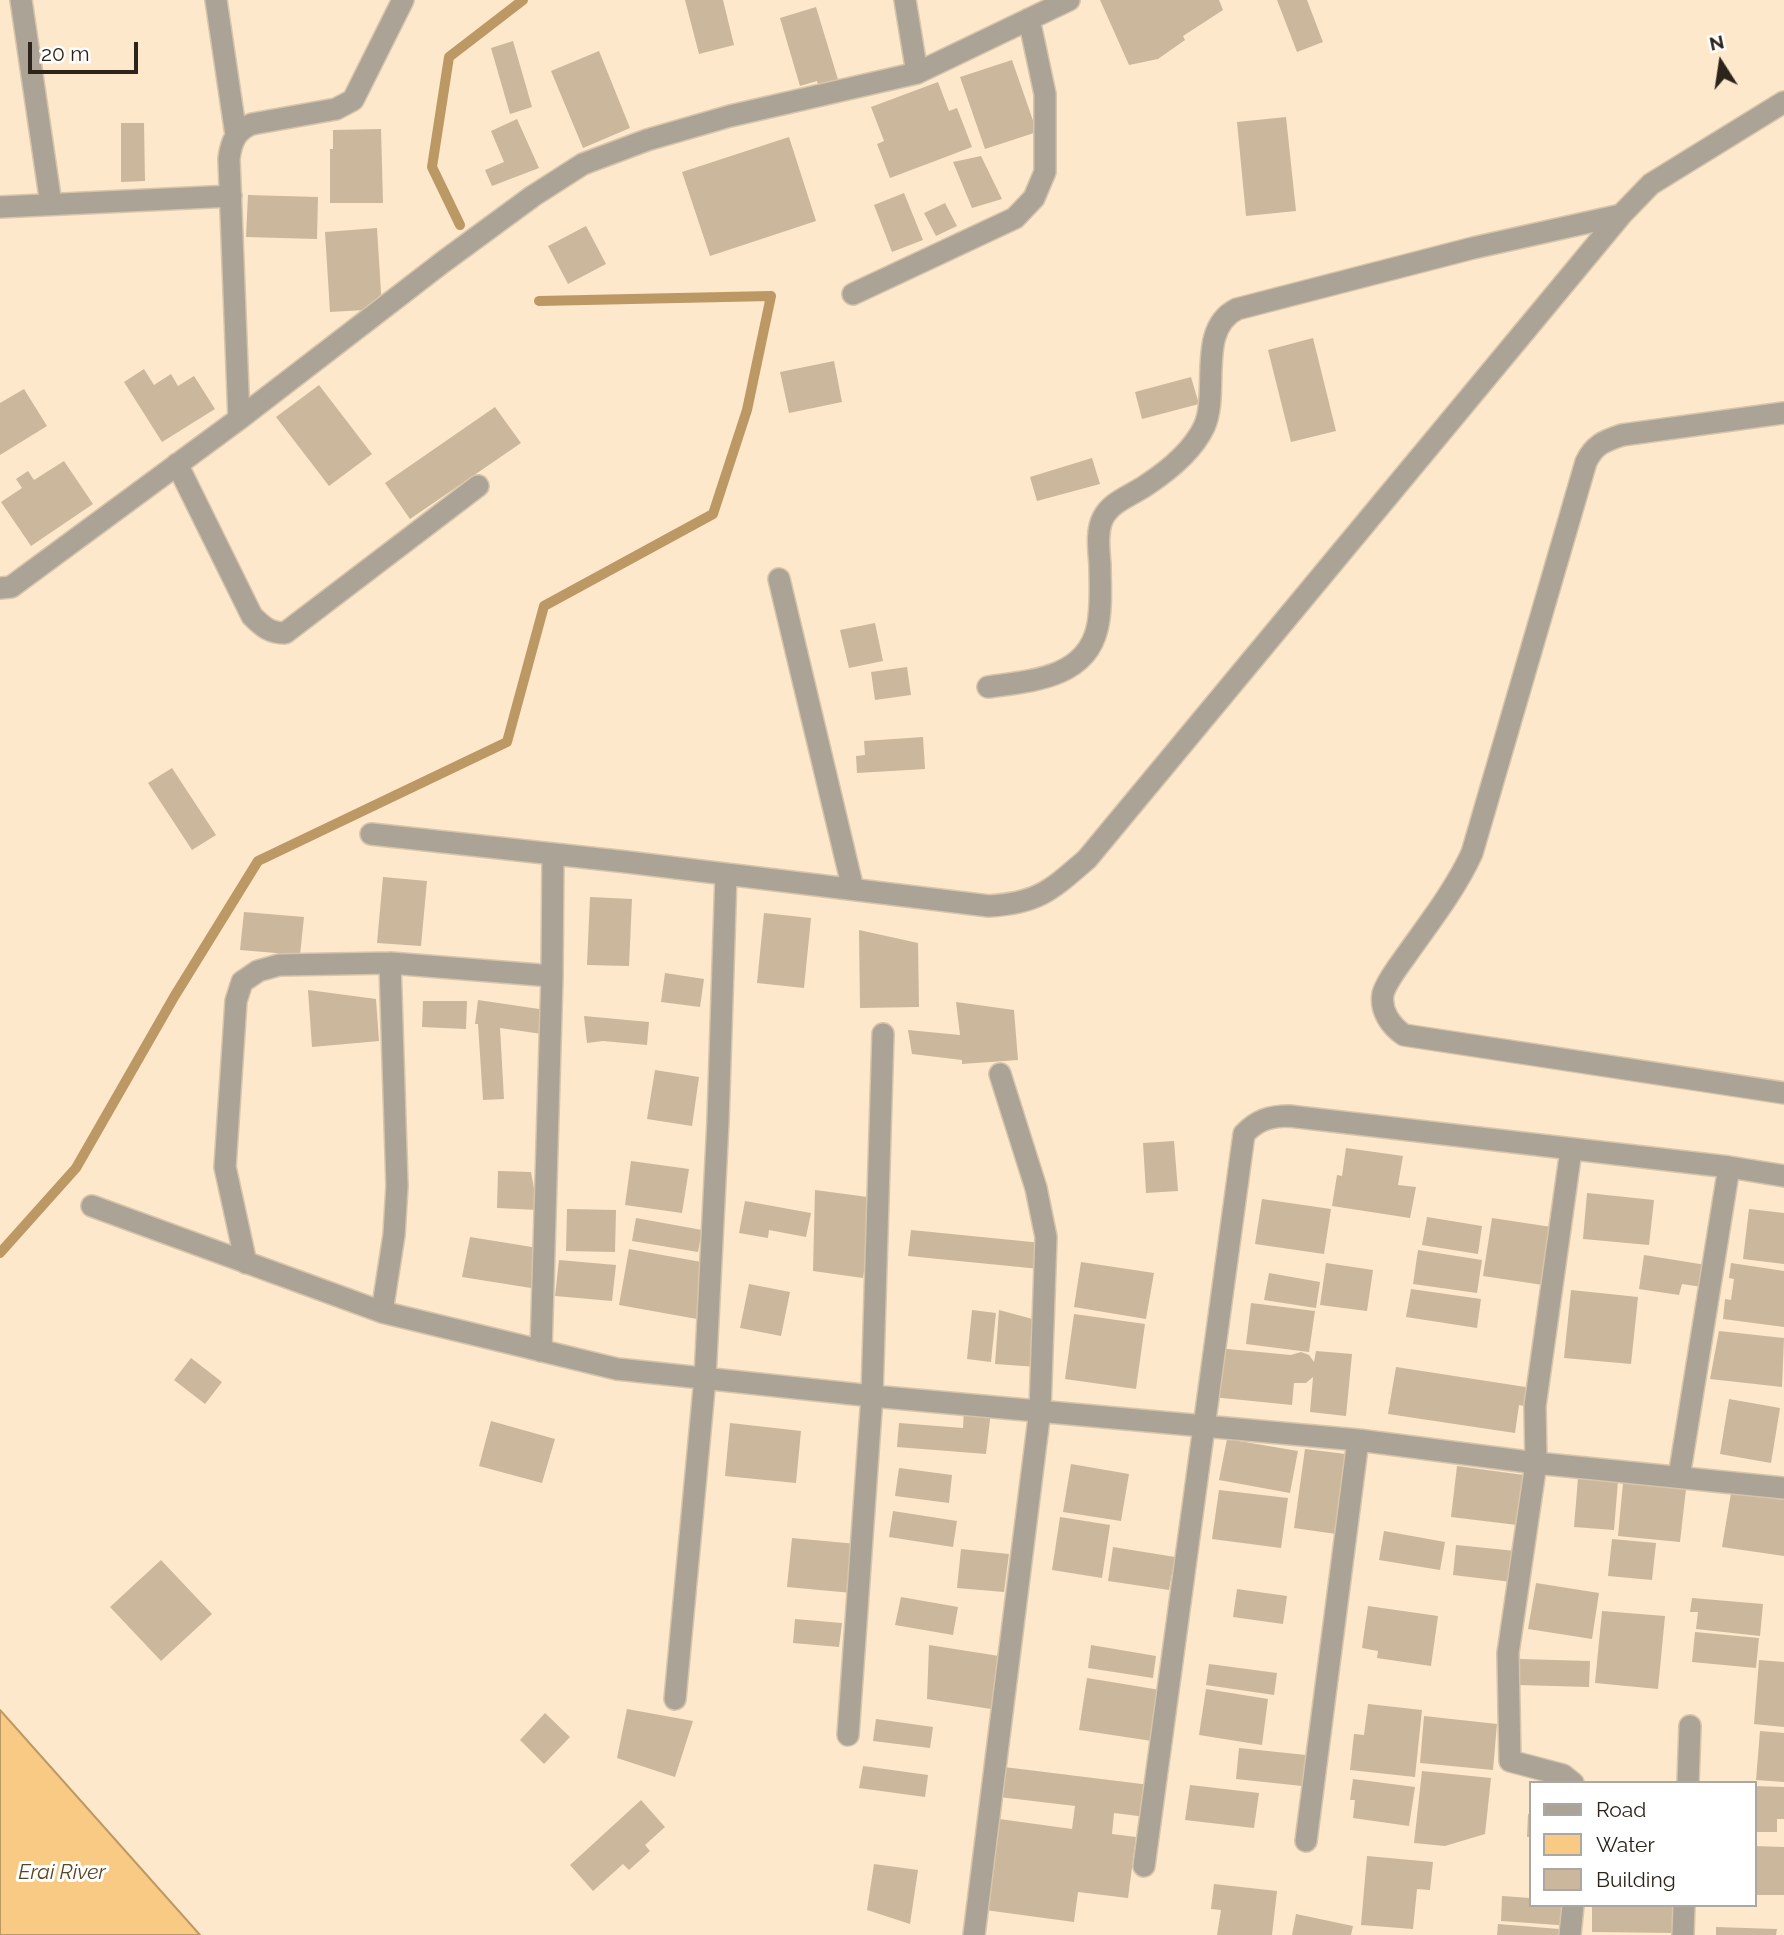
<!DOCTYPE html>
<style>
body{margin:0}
#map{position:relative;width:1784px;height:1935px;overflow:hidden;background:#fde8cb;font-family:Raleway,sans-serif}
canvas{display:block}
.legend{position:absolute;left:1529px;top:1781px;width:228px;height:126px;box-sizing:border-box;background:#fff;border:2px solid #aba7a3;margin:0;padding:9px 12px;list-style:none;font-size:21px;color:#2c241a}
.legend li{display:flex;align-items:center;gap:14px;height:35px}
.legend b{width:35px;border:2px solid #aba7a3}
.north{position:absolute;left:1686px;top:28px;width:70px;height:70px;-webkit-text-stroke:5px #fff;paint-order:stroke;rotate:348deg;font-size:19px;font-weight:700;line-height:28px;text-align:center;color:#2c241a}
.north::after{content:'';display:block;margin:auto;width:24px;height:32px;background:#2c241a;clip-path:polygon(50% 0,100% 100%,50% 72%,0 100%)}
.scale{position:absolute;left:28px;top:42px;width:110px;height:32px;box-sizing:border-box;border:4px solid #2c241a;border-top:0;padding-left:9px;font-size:21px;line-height:24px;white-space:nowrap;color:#2c241a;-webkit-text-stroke:5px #fff;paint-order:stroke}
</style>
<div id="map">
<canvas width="1784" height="1935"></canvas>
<ul class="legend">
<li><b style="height:9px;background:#aca397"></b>Road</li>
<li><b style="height:19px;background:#f9ca83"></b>Water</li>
<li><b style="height:19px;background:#cbb79b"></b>Building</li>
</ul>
<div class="north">N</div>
<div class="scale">20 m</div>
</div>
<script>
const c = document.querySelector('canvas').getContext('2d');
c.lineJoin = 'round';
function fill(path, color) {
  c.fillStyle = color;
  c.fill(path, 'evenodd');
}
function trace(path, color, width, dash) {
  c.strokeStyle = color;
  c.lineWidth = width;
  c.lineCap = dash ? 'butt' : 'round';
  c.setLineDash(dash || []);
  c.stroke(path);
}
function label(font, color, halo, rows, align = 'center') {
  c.font = font + ' Raleway,sans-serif';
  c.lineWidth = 6;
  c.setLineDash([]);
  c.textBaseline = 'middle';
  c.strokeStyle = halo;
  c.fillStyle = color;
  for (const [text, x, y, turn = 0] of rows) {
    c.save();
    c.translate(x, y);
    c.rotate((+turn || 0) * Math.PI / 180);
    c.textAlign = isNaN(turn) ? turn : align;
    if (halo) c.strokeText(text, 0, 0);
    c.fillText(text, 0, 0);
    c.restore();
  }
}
const water = new Path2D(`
 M0,1710L200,1935H0Z`);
const stream = new Path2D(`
 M460,225L432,167L449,57L523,0
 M0,1253L76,1168L174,997L258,861L507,742L544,606L713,514L747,410L771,296L539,301`);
const building = new Path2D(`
 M685,0H723L734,45L699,54Z
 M1100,0H1219L1223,10L1183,36L1185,40L1158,59L1129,65Z
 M1277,0H1307L1323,42L1297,52Z
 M816,7L840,86L820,91L817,81L800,86L780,18Z
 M513,41L532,107L510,114L491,48Z
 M599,51L630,128L583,148L551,71Z
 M1012,60L1037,132L985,149L960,77Z
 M938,82L949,111L957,108L972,147L890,178L877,144L884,141L871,107Z
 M1286,117L1296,211L1246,216L1237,122Z
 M517,119L539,168L492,186L485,170L504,162L491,131Z
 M121,123H144L145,181L121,182Z
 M381,129L383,203H330V149H333V130Z
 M789,137L816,221L710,256L682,172Z
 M981,156L1002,199L972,208L953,162Z
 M904,193L923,240L892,252L874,205Z
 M248,195L318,197L317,239L246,237Z
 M945,203L957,226L936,236L924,213Z
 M586,226L606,264L568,284L548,246Z
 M377,228L382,309L330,312L325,232Z
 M1313,338L1336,431L1291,442L1268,350Z
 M834,361L842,402L789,413L780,372Z
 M144,369L154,385L171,374L178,386L194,376L215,409L162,442L124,382Z
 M1191,377L1199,404L1142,419L1135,392Z
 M319,385L372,454L329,486L276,417Z
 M24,389L47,426L0,455V403Z
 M495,407L521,443L410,519L385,483Z
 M1092,458L1100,484L1037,501L1030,477Z
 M64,461L93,504L31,546L1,502L22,488L16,479L28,471L34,480Z
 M875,623L883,661L849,668L840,630Z
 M907,667L911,695L875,700L871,672Z
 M923,737L925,769L857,773L856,756L865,755L864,741Z
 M172,768L216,835L192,850L148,783Z
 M383,877L427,881L421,946L377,943Z
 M590,897L632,899L629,966L587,965Z
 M244,912L304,917L300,955L240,950Z
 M764,913L811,918L804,988L757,983Z
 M859,930L918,943L919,1007L860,1008Z
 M665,973L704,979L700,1007L661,1002Z
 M308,990L376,999L379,1041L312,1047Z
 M478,1000L546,1010L542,1034L500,1028L504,1099L483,1100L478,1024H475Z
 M423,1001H467L466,1029L422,1027Z
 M956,1002L1014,1010L1018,1060L962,1064V1060L912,1054L908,1030L960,1035Z
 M584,1016L649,1022L647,1045L603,1041L587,1043Z
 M655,1070L699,1077L692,1126L647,1119Z
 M1174,1141L1178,1191L1146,1193L1143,1143Z
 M1346,1148L1403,1156L1398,1185L1416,1187L1410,1218L1332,1206L1337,1175L1342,1176Z
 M631,1161L689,1169L682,1213L625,1205Z
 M498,1171L531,1172L538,1210L497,1208Z
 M815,1190L875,1198L863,1278L813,1271Z
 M1587,1193L1654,1200L1649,1245L1583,1239Z
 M1262,1199L1331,1209L1324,1254L1255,1244Z
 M745,1201L811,1213L806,1237L769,1230L768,1238L739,1233Z
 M567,1209L616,1210L615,1252L566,1251Z
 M1749,1209L1784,1213V1264L1743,1259Z
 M1427,1217L1482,1226L1478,1254L1422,1245Z
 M636,1218L702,1230L698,1252L632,1241Z
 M1492,1218L1558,1228L1543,1285L1483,1276Z
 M911,1230L1042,1243L1040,1269L908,1256Z
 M470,1237L538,1248L531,1288L462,1277Z
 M629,1249L707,1263L697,1319L619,1305Z
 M1418,1250L1482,1260L1477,1293L1413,1284Z
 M1644,1255L1706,1265L1702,1287L1682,1284L1679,1295L1639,1289Z
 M559,1260L616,1265L612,1301L555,1296Z
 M1081,1262L1154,1273L1146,1319L1074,1307Z
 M1326,1263L1373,1270L1367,1311L1320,1305Z
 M1731,1263L1784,1271V1327L1723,1319L1725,1299L1731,1300L1734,1279L1729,1278Z
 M1269,1273L1320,1282L1316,1308L1264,1300Z
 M749,1284L790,1292L781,1336L740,1328Z
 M1411,1289L1481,1299L1477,1328L1406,1317Z
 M1571,1290L1638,1297L1631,1364L1564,1358Z
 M1251,1303L1315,1311L1309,1352L1246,1344Z
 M972,1310L996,1313L991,1362L967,1359Z
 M999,1310L1040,1321L1037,1367L995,1364Z
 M1074,1314L1145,1324L1136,1389L1065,1379Z
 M1719,1331L1784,1338L1782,1387L1710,1379Z
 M1217,1348L1291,1355L1301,1352L1309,1355L1314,1362L1316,1351L1352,1354L1346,1416L1310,1412L1313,1377L1306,1383H1294L1292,1405L1212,1397Z
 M191,1358L222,1382L205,1404L174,1380Z
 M1396,1367L1532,1388L1530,1407L1519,1405L1515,1433L1388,1414Z
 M1729,1399L1780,1408L1771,1463L1720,1454Z
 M964,1409L991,1411L986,1454L897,1447L899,1423L963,1428Z
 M491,1421L555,1439L542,1483L479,1466Z
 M730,1423L801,1431L796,1483L725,1476Z
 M1227,1439L1298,1451L1290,1493L1219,1480Z
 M1305,1449L1354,1455L1343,1535L1294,1528Z
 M1071,1464L1129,1474L1121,1521L1063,1512Z
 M1457,1466L1524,1475L1517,1525L1451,1517Z
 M899,1468L952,1475L949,1503L895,1496Z
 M1578,1478L1618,1481L1614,1530L1574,1527Z
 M1623,1483L1686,1489L1680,1542L1618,1536Z
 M1219,1490L1288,1498L1281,1548L1212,1539Z
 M1731,1493L1784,1500V1556L1722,1547Z
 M893,1511L957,1521L953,1547L889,1537Z
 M1060,1517L1110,1525L1102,1578L1052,1570Z
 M1384,1531L1445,1542L1440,1570L1379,1560Z
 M792,1538L857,1544L852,1593L787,1587Z
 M1612,1539L1656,1543L1652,1580L1608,1576Z
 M1456,1545L1516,1551L1512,1582L1453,1575Z
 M1113,1547L1175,1557L1169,1590L1108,1581Z
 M961,1549L1009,1554L1004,1592L957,1588Z
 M161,1560L212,1614L161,1661L110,1607Z
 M1536,1583L1599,1593L1592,1639L1528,1629Z
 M1237,1589L1287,1596L1283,1624L1233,1617Z
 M901,1597L958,1607L953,1635L895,1625Z
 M1692,1598L1763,1604L1760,1636L1696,1629L1698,1612H1690Z
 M1368,1606L1438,1616L1431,1666L1377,1658L1378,1651L1362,1648Z
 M1602,1611L1665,1616L1658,1689L1595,1683Z
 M795,1619L842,1623L839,1647L793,1643Z
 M1695,1632L1759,1638L1756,1668L1692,1662Z
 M929,1645L999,1656L991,1709L927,1699Z
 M1091,1645L1156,1656L1153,1678L1088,1668Z
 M1520,1659L1590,1661L1589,1687L1519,1685Z
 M1759,1660L1784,1662V1727L1754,1724Z
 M1209,1664L1277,1673L1274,1695L1206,1685Z
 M1087,1678L1160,1690L1152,1741L1079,1730Z
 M1206,1689L1268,1699L1262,1745L1199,1735Z
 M1368,1704L1422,1710L1415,1777L1350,1770L1354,1734L1364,1735Z
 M627,1709L693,1721L675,1777L617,1758Z
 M545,1713L570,1737L544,1764L520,1740Z
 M1424,1716L1497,1724L1493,1770L1420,1763Z
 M876,1719L933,1727L930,1748L873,1741Z
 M1760,1731L1784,1733V1782L1756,1780Z
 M1239,1748L1306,1755L1302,1786L1236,1779Z
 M863,1766L928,1775L925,1797L859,1788Z
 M1004,1767L1150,1785L1146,1817L1114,1813L1112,1834L1136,1837L1128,1898L1078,1892L1074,1922L985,1910L992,1818L1072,1829L1075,1806L999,1797Z
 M1422,1771L1491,1778L1485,1834L1445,1846L1414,1843Z
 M1353,1779L1415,1787L1409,1826L1353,1818L1355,1800H1350Z
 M1190,1785L1259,1793L1254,1828L1185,1820Z
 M1754,1786L1784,1787V1819H1777V1832H1754Z
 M641,1800L665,1827L645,1845L650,1851L629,1870L623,1864L593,1891L570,1865Z
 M1528,1814H1530V1837H1527Z
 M1754,1846L1784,1847V1895H1754Z
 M1367,1856L1433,1862L1430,1890L1417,1889L1413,1929L1361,1925Z
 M874,1864L918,1870L910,1924L867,1910Z
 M1214,1884L1277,1891L1272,1935H1217L1221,1910L1211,1909Z
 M1502,1896L1530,1898V1905H1573L1572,1926L1501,1921Z
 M1592,1905H1677V1933L1592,1932Z
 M1296,1914L1353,1926L1351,1935H1292Z
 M1498,1924L1571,1930L1570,1935H1497Z
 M1716,1927L1777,1929L1776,1935H1716Z`);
const minor = new Path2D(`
 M21,0L51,204
 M216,0L236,135
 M905,0L917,73
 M0,207L231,196
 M853,294L1015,218L1034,198L1045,172V94L1029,19
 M1784,413L1622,435C1604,441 1594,445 1586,462L1472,853C1455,890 1429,923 1405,957C1398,967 1386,982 1383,994C1380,1011 1391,1026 1404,1035L1784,1093
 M239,419L229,159C231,142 236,130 252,124L336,109L353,100L403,0
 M177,464L252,616C263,627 270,633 285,633L478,486
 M779,579L853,889
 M0,588L11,587L239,419L443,262L533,196L583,164L647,140L730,116L917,73L1069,0
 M988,687C1029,681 1085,679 1097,629C1102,609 1100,586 1100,565C1099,551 1096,531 1103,518C1111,502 1130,496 1145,486C1168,471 1192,452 1204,427C1220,393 1196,329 1237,309L1473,248L1621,215
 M371,834L627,862L989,906C1039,903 1051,890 1087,859L1621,215L1651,184L1784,102
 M1571,1150L1535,1406L1536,1463L1508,1653L1510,1761L1563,1775L1573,1783
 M92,1206L382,1312L617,1369L872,1396L1358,1440L1536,1463L1784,1488
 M246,1263L225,1167L236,1001L242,982L258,971L279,965L390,963L552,976
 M382,1312L394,1235L397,1186L390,963
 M541,1351L552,976L553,854
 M1679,1477L1729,1167
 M675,1699L705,1378L718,1121L726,874
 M848,1735L872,1396L883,1034
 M1688,1783L1690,1726
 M1306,1841L1358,1440
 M1144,1866L1244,1134C1257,1120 1270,1116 1289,1116L1729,1167L1784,1176
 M974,1935L1040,1410L1046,1237L1036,1188L1000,1074
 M1570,1935L1573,1905
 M1683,1935L1684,1905`);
const waterNames = [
 ["Erai River",62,1873]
];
fill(water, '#f9ca83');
trace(water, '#bc9864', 2);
trace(stream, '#bc9864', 10);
fill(building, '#cbb79b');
trace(minor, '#d7c5ab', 24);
trace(minor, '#aca397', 21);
label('italic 21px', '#5d451f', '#fff', waterNames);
</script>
